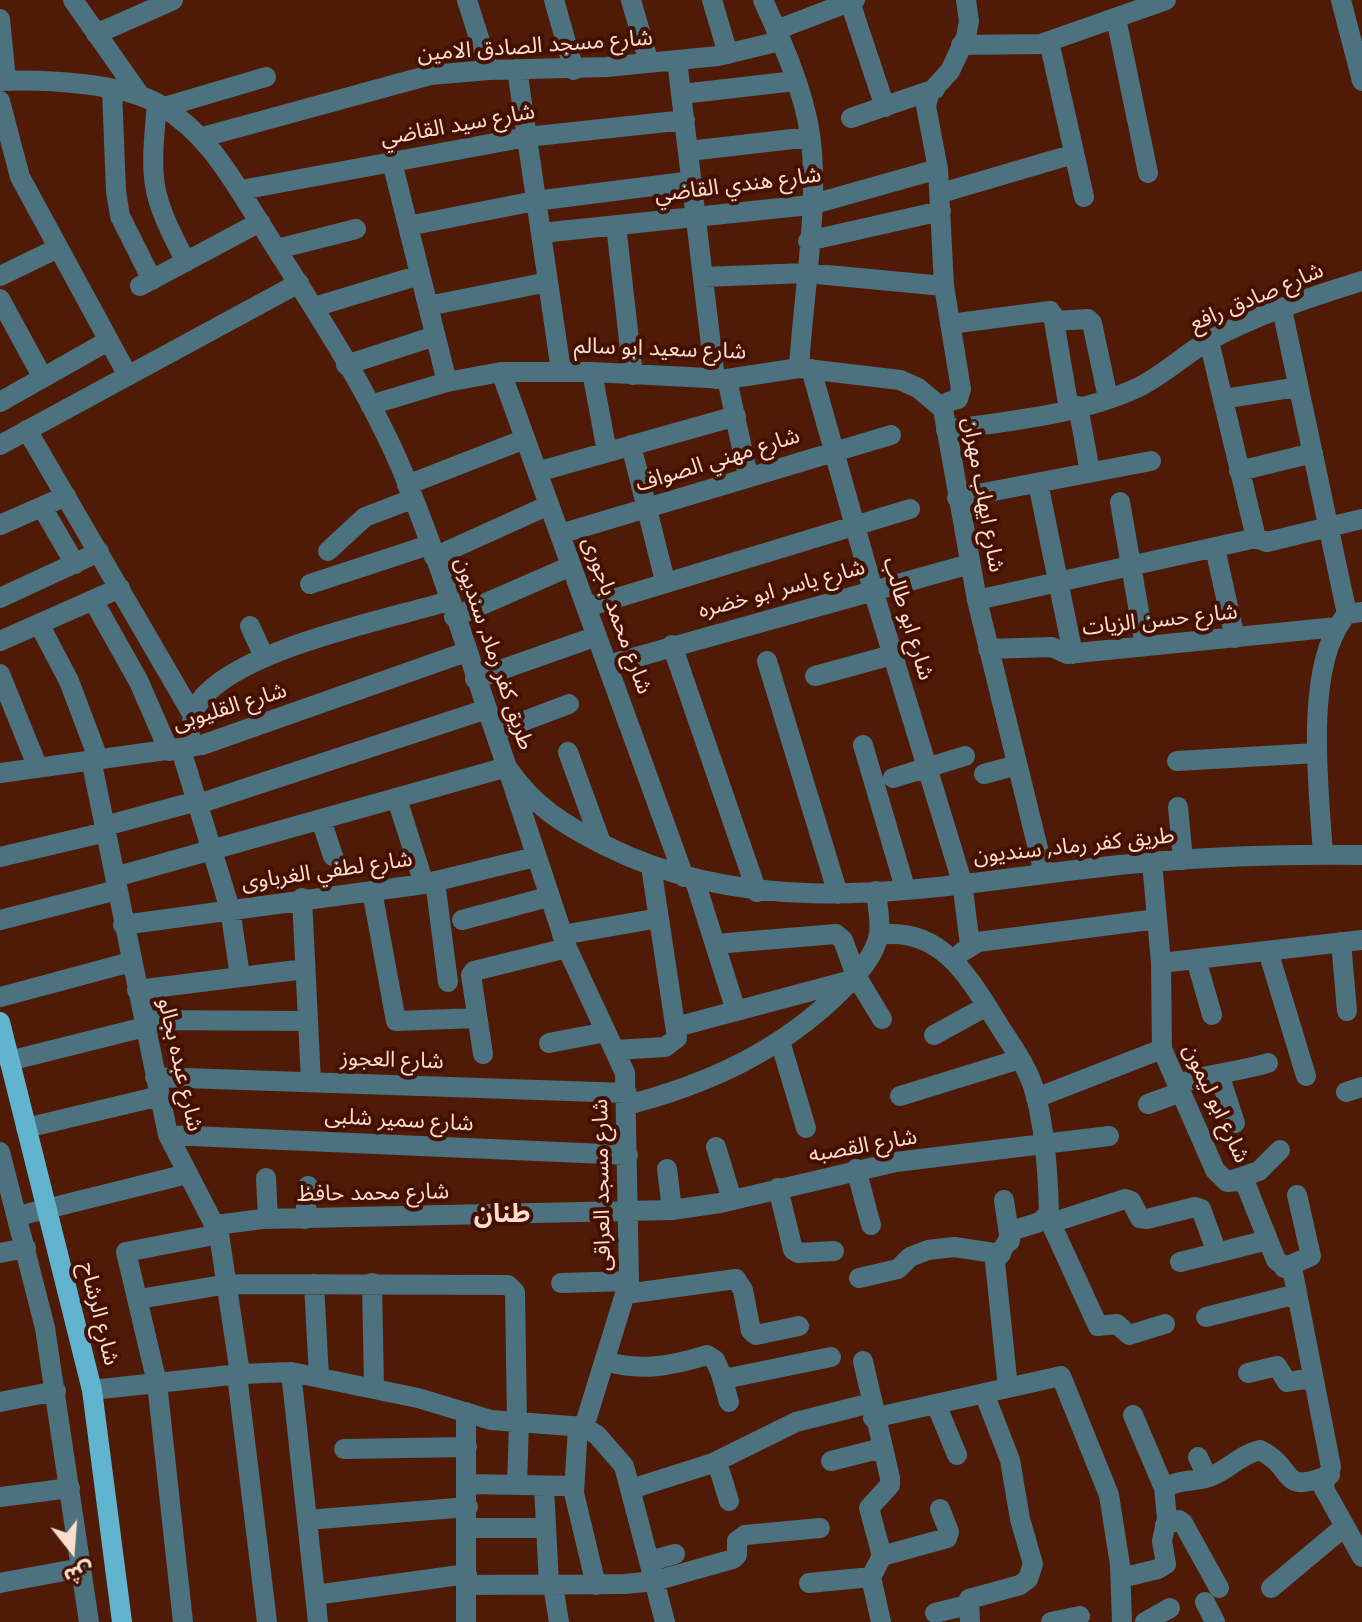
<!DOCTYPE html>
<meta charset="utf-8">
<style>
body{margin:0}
#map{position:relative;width:1362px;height:1622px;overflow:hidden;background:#4f1b07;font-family:Poppins,"Noto Sans Arabic",sans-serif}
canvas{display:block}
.north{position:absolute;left:32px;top:1510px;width:80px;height:80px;-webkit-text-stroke:6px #441000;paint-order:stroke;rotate:163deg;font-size:22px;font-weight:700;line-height:32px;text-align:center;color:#ffdcd0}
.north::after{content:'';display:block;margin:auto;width:28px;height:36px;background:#ffdcd0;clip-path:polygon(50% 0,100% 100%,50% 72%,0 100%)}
</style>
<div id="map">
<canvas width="1362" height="1622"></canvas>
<div class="north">ش</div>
</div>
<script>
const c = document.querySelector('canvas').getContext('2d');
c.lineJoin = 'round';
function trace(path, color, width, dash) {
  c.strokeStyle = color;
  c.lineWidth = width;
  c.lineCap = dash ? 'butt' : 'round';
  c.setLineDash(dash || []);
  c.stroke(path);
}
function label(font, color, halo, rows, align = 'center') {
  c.font = font + ' Poppins,"Noto Sans Arabic",sans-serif';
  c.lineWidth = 8;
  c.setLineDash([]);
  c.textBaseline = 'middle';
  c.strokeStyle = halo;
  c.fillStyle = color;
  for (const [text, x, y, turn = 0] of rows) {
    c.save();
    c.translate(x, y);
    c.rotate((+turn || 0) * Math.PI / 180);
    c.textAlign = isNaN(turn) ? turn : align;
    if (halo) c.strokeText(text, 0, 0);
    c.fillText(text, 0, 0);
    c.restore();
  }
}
const minor = new Path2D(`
 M73,0L139,94
 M467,0L489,70
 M554,0L574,70
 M631,0L649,63
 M712,0L728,54
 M763,0C782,42 803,88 810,134C820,202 803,297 799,368
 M966,0L969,21L966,37L950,71L929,94L926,106L938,169L944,286L961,389L958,399L948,402L943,409L977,600L1044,873
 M1341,0L1362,81
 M850,2L885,107
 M1116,18L1148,173
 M0,19L6,80
 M776,30L855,0
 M96,34L173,0
 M1049,41L1084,197
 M961,45L1041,44L1166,0
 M677,60L715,379
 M517,69L561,371
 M0,81C42,79 125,83 160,105C208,134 231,177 260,223C310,303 365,383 402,470C442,566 472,668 507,767C532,805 564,825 604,845C778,933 967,877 1151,862C1221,856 1292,854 1362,855
 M112,90L116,191L120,216L152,280
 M682,94L795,81
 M0,101L20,177L127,374
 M157,103C150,182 149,191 186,262
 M164,107L266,77
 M851,118L935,89
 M203,137L430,75L489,70L607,67L718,56L780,41
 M689,151L810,137
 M392,162L447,382
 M241,190L527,137L685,120
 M941,193L1074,154
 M616,225L633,375
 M408,226L535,201L692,181
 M541,233L810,205L938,169
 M808,241L941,211
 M277,249L356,229
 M0,276L56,249
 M703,277L806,273L944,286
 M140,286L260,222
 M0,299L43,378
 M428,306L548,282
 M314,307L420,275
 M1282,309L1347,614L1362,612
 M1054,321L1088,319L1092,323L1108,398
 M950,324L1050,311L1053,315L1069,409
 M1209,341L1256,538L1267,542L1362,519
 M346,365L435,336
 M811,369L873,590L962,882L970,945
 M501,372L684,877
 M592,372L607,452
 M727,379L748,476
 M1223,399L1298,387
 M0,402L108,341
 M370,405L447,382L501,372H592L727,379L799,368L900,380L918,388L943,409
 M1078,406L1090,472
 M27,430L194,717
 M946,430C1009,421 1078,415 1137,388C1162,376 1184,355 1208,341C1256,315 1310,297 1362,281
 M0,445L299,283
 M631,445L665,581
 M1239,471L1313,453
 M537,472L736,416
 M1038,483L1073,654
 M407,485L525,439
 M957,498L1151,461
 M1120,502L1145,646
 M42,507L75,564
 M0,525L66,496
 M560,534L891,435
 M1215,548L1235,638
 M328,551L365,517L412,499
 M434,557L549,505
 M310,584L429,545
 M0,598L99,552
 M93,600L139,682L169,751
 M977,600L1256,538
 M587,607L910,509
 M454,617L571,566
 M39,624L69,681L98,758
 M250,626L264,657
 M0,641L120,588
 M672,645L757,892
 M988,649L1052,647L1067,654L1337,627
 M767,661L838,894
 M608,665L970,564
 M0,674L38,768
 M815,676L892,655
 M475,679L597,636
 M495,732L569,704
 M863,745L905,888
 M188,748C190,733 191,714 200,701C238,649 385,620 449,601
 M181,750L230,909L240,976
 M568,752L601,843
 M91,759L168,1135L219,1234L240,1374
 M1177,761L1317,753
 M0,773L202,745L466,652
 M984,774L1017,765
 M893,778L965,756
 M397,799L424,884
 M198,804L487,709
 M1178,807L1183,860
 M321,820L333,856
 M105,826L197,801
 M1323,854C1319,791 1304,671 1343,619
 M0,857L106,832
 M1152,862L1161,963L1162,1049L1215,1170L1227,1182L1240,1181L1246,1185L1276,1260L1293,1273L1331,1467L1323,1487L1362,1557
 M115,877L507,767L567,948L625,1073L629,1281L584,1427
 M435,881L448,982
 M695,881L736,1011
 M372,891L396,1021L477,1018
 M302,898L311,1082
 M0,920L117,890
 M462,920L548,897
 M123,925L424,884L535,857
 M562,935L659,918
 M879,935C943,926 971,981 1000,1027C1012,1046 1026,1065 1033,1086C1045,1124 1048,1173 1049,1213L1040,1222L1014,1230L995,1262L1008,1388
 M1341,942L1347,1011
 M715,944L836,934L843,940L856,976L882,1019
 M1268,951L1306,1076
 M962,952L978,942L1157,919
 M1196,959L1212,1015
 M1161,963L1362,940
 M137,990L305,969
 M0,997L131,962
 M144,1020L308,1021
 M676,1027L852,980
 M934,1035L987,1006
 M780,1041L806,1128
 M549,1043L606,1032
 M615,1050L665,1047L677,1038L651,866
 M483,1054L471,975L474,971L567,948
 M9,1061L145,1027
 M1219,1074L1235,1123
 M155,1077L627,1093
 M1177,1084C1208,1074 1237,1072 1268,1063
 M1346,1092L1362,1087
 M900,1096L1020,1059
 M1036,1098L1162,1049
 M1148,1104L1181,1092
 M627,1105C709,1084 782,1050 842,990C857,975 875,956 879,934C881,921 877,904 876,891
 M26,1128L160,1096
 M168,1135L628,1155
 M716,1147L732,1200
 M0,1152L45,1328L89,1622
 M667,1169L672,1210
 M856,1169L871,1225
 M266,1178L268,1219
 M1230,1181L1259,1171L1280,1150
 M778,1188L793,1250L798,1253L834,1251
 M1004,1200L1010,1241
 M18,1216L187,1174
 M1048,1217L1098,1326L1117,1324L1129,1335L1165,1324
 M305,1219L308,1186
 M1051,1223L1125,1199L1131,1201L1140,1218L1147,1219L1195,1207L1201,1209L1217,1253
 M216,1225L262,1219L672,1210L720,1203L896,1162L1109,1136
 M0,1253L26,1248
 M1180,1262L1268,1240
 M1284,1268L1311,1256L1297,1195
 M859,1278L898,1269L910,1257L928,1250L954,1247L1001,1254
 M372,1283L374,1388
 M561,1283L629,1281
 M314,1284L319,1377
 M626,1294L736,1279L743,1290L751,1331L756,1335L799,1326
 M139,1299L228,1284L508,1285L515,1292L517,1422
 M1206,1317L1297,1294
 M605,1361C641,1372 671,1366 707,1355L715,1360L721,1374L729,1378L831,1357
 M863,1361L890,1478V1485L869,1508L882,1556L871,1577L881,1622
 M291,1372L318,1622
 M1248,1373L1277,1366L1287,1382L1312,1378
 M721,1374L729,1402
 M237,1375L267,1622
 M92,1390L240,1374L291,1372L418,1398L491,1420L584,1427L597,1435L624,1466L665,1622
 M0,1402L56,1391
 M936,1404L957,1455
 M1133,1415L1164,1488
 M873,1418L1061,1376L1109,1495L1120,1565L1122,1622
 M578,1426L574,1493L596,1585
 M344,1449L467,1447
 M1198,1457L1207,1477
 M831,1461L882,1448
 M717,1462L729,1501
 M467,1484L574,1486
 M517,1485L519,1422
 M544,1486L549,1585
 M631,1489L713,1463L796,1422L871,1403
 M0,1497L70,1488
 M307,1520L468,1507
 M1165,1525L1179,1520L1183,1523L1219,1588
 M467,1528H546
 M882,1556L947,1538L949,1532L940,1509
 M650,1561L675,1554
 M1121,1578L1158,1569L1166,1564L1162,1541L1167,1518L1164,1488C1180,1478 1198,1483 1214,1475C1231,1467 1242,1454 1260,1450C1298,1469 1277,1495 1330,1475
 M0,1583L81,1568
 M809,1583L871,1577
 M467,1585L625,1584L655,1581L733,1559L737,1555V1541L745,1535L820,1528
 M553,1585L559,1622
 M1271,1588L1344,1527
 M315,1595L467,1574
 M1205,1602L1215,1622
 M935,1613L967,1605
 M183,1622L157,1383L126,1252L219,1234
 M466,1622V1412
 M970,1622L969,1599L1020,1585L1028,1579L1033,1564L1020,1519L1010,1460L984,1393
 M1051,1622L1080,1616
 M1145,1622L1170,1608`);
const major = new Path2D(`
 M0,1022L92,1390L122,1622`);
const streetNames = [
 ["شارع مسجد الصادق الامين",535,47,-4],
 ["شارع سيد القاضي",458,126,-10],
 ["شارع هندي القاضي",738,186,-7],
 ["شارع صادق رافع",1257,298,-23],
 ["شارع سعيد ابو سالم",660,350,2],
 ["شارع مهني الصواف",718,461,-17],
 ["شارع ايهاب مهران",982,495,80],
 ["شارع ياسر ابو خضره",782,590,-15],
 ["شارع محمد باجورى",616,616,70],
 ["شارع ابو طالب",907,619,73],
 ["شارع حسن الزيات",1160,621,-6],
 ["طريق كفر رماد, سنديون",493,654,71],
 ["شارع القليوبى",230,708,-17],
 ["طريق كفر رماد, سنديون",1074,847,-6],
 ["شارع لطفي الغرباوى",327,872,-8],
 ["شارع العجوز",392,1061,2],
 ["شارع عبده بجالو",179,1065,77],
 ["شارع ابو ليمون",1215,1104,65],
 ["شارع سمير شلبى",399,1121,3],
 ["شارع القصبه",863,1147,-10],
 ["شارع مسجد العراقى",603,1185,-91],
 ["شارع محمد حافظ",373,1194,-1],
 ["شارع الرشاح",98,1314,76]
];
const quarterNames = [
 ["طنان",502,1215]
];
trace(minor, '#4b727e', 20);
trace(major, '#61b4ce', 20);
label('22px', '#ffdcd0', '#441000', streetNames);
label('bold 26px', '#ffdcd0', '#441000', quarterNames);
</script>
